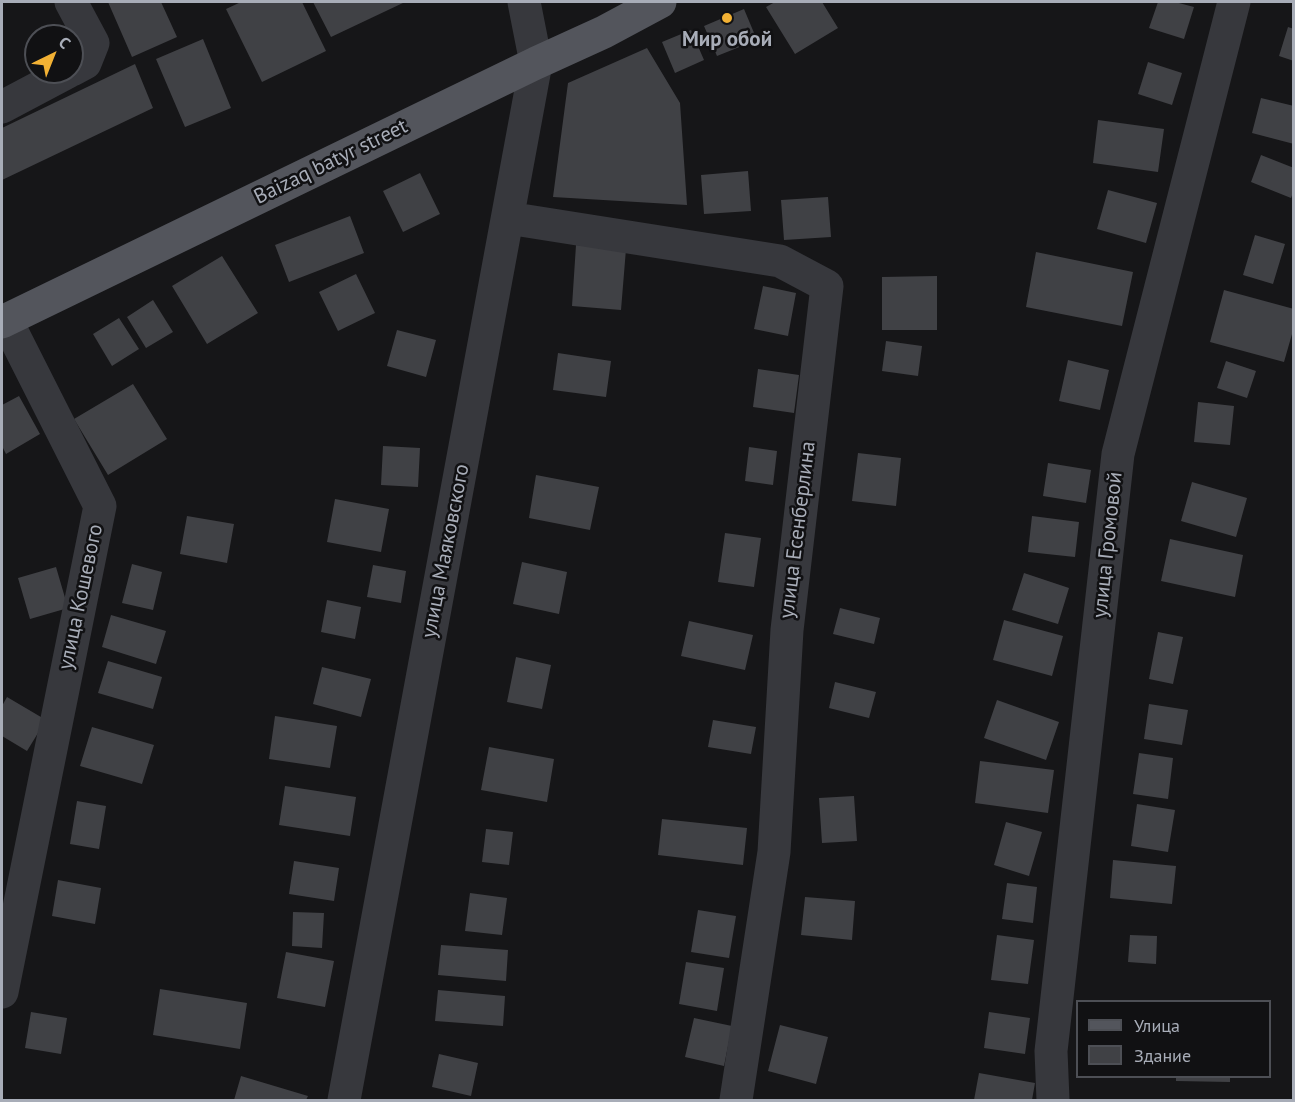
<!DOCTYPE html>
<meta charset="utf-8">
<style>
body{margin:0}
#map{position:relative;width:1295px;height:1102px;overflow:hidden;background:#161618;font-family:"PT Sans",sans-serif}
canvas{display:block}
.frame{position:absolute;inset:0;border:3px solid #a8adb8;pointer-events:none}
.legend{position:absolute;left:1076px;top:1000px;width:195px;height:78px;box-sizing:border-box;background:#111113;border:2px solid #4d4f55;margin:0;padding:8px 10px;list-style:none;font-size:18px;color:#a8adb8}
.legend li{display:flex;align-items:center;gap:12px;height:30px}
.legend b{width:30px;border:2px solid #4d4f55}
.north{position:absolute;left:24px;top:24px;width:60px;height:60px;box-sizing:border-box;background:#111113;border:2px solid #4d4f55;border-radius:50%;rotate:43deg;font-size:16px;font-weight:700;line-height:24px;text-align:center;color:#a8adb8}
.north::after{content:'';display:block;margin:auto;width:21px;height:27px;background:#f2b134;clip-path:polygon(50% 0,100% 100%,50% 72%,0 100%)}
</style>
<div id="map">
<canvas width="1295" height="1102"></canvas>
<div class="frame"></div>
<ul class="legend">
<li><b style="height:8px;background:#53555c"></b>Улица</li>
<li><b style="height:16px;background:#404145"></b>Здание</li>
</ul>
<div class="north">С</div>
</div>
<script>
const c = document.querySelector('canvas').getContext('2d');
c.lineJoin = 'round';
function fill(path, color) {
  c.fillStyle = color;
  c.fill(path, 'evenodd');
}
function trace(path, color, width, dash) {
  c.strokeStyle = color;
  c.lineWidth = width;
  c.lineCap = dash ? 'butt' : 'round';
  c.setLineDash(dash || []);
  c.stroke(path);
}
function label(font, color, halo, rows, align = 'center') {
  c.font = font + ' "PT Sans",sans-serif';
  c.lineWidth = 5;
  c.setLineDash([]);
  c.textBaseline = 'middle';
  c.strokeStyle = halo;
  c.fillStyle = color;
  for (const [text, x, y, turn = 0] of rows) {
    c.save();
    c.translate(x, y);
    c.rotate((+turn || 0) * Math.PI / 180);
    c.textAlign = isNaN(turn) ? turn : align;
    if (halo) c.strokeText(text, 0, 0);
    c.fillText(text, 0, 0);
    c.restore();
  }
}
const building = new Path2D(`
 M108,2H161L177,37L132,57Z
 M241,2H302L326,51L262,82L226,9Z
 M313,2H405L331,37Z
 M775,2H822L838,28L795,54L766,7Z
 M1158,2H1175L1194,7L1184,39L1149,28Z
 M744,9L757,40L717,56L704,26Z
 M1288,27L1294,29V61L1279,56Z
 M691,30L704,60L675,73L662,42Z
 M203,39L231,108L185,127L156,59Z
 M647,48L680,103L687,205L553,197L568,83Z
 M1148,62L1182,73L1172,105L1138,94Z
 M135,64L153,108L2,180V128Z
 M1261,98L1294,106V144L1252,133Z
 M1098,120L1164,129L1158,172L1093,163Z
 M1261,155L1294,168V190L1291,198L1251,182Z
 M748,171L751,211L704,214L701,175Z
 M420,173L440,214L403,232L383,191Z
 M1108,190L1157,203L1146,243L1097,229Z
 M828,197L831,237L784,240L781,200Z
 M350,216L364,253L289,282L275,245Z
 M1255,235L1285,244L1273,284L1243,275Z
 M576,245L626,249L621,310L572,306Z
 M1036,252L1133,272L1122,326L1026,307Z
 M222,256L258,313L207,344L172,286Z
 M356,274L375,313L338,331L319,292Z
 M937,276V330H882V277Z
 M763,286L796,293L788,336L754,329Z
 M1224,290L1294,309V327L1284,362L1210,342Z
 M153,300L173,332L146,348L127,317Z
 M119,318L139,349L112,366L93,334Z
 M397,330L436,340L426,377L387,366Z
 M886,341L922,346L918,376L882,371Z
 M558,353L611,361L606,397L553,390Z
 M1068,360L1109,370L1100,410L1059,401Z
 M1226,361L1256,371L1247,398L1217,388Z
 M758,369L799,375L794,413L753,407Z
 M133,384L167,439L108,475L74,419Z
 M19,396L40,434L6,454L2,446V405Z
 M1198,402L1234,406L1230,445L1194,442Z
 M383,446L420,448L418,487L381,485Z
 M749,447L777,451L773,485L745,481Z
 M858,453L901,458L896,506L852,501Z
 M1048,463L1091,470L1086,503L1043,496Z
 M536,475L599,487L590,530L529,518Z
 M1192,482L1247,498L1236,537L1181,521Z
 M335,499L389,509L381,552L327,542Z
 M187,516L234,524L227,563L180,554Z
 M1032,516L1079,522L1075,557L1028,552Z
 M725,533L761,538L754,587L718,582Z
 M1170,539L1243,555L1235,597L1161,581Z
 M522,562L567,572L559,614L513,604Z
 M132,564L162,572L153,610L122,603Z
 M373,565L406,571L401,603L367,597Z
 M56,567L68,608L30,619L18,578Z
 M1024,573L1069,588L1058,624L1012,610Z
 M327,600L361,607L355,639L321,632Z
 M840,608L880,618L874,644L833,634Z
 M111,615L166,631L156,664L102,647Z
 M1004,620L1063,636L1052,676L993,660Z
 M689,621L753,635L745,670L681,656Z
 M1158,632L1183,637L1173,684L1149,679Z
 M516,657L551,665L542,709L507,702Z
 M108,661L162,677L153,709L98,693Z
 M322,667L371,679L361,717L313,704Z
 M835,682L876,692L869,718L829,708Z
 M7,697L46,720L27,751L2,736V706Z
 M997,700L1059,722L1046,760L984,738Z
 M1149,704L1188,710L1182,745L1144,739Z
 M275,716L337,726L330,768L269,759Z
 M713,720L756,727L751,754L708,747Z
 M92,727L154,745L142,784L80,766Z
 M489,747L554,759L547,802L481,790Z
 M1139,753L1173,758L1168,799L1133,794Z
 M980,761L1054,770L1048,813L975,803Z
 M285,786L356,797L350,836L279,825Z
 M854,796L857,841L822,843L819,798Z
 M77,801L106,806L99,849L70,844Z
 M1137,804L1175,810L1168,852L1131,846Z
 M662,819L747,828L743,865L658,855Z
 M1006,822L1042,832L1029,876L994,865Z
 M486,829L513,832L509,865L482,862Z
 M1113,860L1176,866L1172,904L1110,898Z
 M294,861L339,868L334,901L289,894Z
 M58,880L101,888L95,924L52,916Z
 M1007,883L1037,887L1033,923L1002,919Z
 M470,893L507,898L502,935L465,931Z
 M805,897L855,901L852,940L801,935Z
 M698,910L736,916L729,958L691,952Z
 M293,912L324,913L322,948L292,946Z
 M997,935L1034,940L1028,984L991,980Z
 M1130,935L1157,936L1156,964L1128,962Z
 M441,945L508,950L506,981L438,975Z
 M286,952L334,961L325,1007L277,998Z
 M686,962L724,968L717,1011L679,1004Z
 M160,989L247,1003L240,1049L153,1035Z
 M438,990L505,996L503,1026L435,1021Z
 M31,1012L67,1018L61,1054L25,1048Z
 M989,1012L1030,1018L1025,1054L984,1048Z
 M694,1018L732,1026L724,1066L685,1057Z
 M780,1025L828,1037L816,1084L768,1071Z
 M439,1054L478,1063L471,1096L432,1087Z
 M979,1073L1035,1083L1032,1100H974Z
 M241,1076L308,1096L306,1100H234Z
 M1176,1076H1230V1082L1176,1081Z`);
const minor = new Path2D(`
 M71,2L93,43L85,63L72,70
 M2,107L68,72
 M508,218L780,261L827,286L787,630L774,852L736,1100
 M2,992L100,506L6,320
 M344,1100L536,63L524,2
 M1053,1100L1051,1051L1118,454L1234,2`);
const major = new Path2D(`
 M2,322L536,63L604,32L660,2`);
const markers = [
 [727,18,6,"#f2b134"]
];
const poiNames = [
 ["Мир обой",727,40]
];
const streetNames = [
 ["Baizaq batyr street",331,162,-26],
 ["улица Есенберлина",798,530,-83],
 ["улица Громовой",1108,545,-84],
 ["улица Маяковского",446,551,-79],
 ["улица Кошевого",81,597,-78]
];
fill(building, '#404145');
trace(minor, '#37383d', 33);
trace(major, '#53555c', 33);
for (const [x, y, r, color] of markers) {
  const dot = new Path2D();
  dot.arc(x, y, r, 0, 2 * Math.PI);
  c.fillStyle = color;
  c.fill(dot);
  trace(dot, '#111113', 2);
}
label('bold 21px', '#a8adb8', '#111113', poiNames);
label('21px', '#a8adb8', '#111113', streetNames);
</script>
